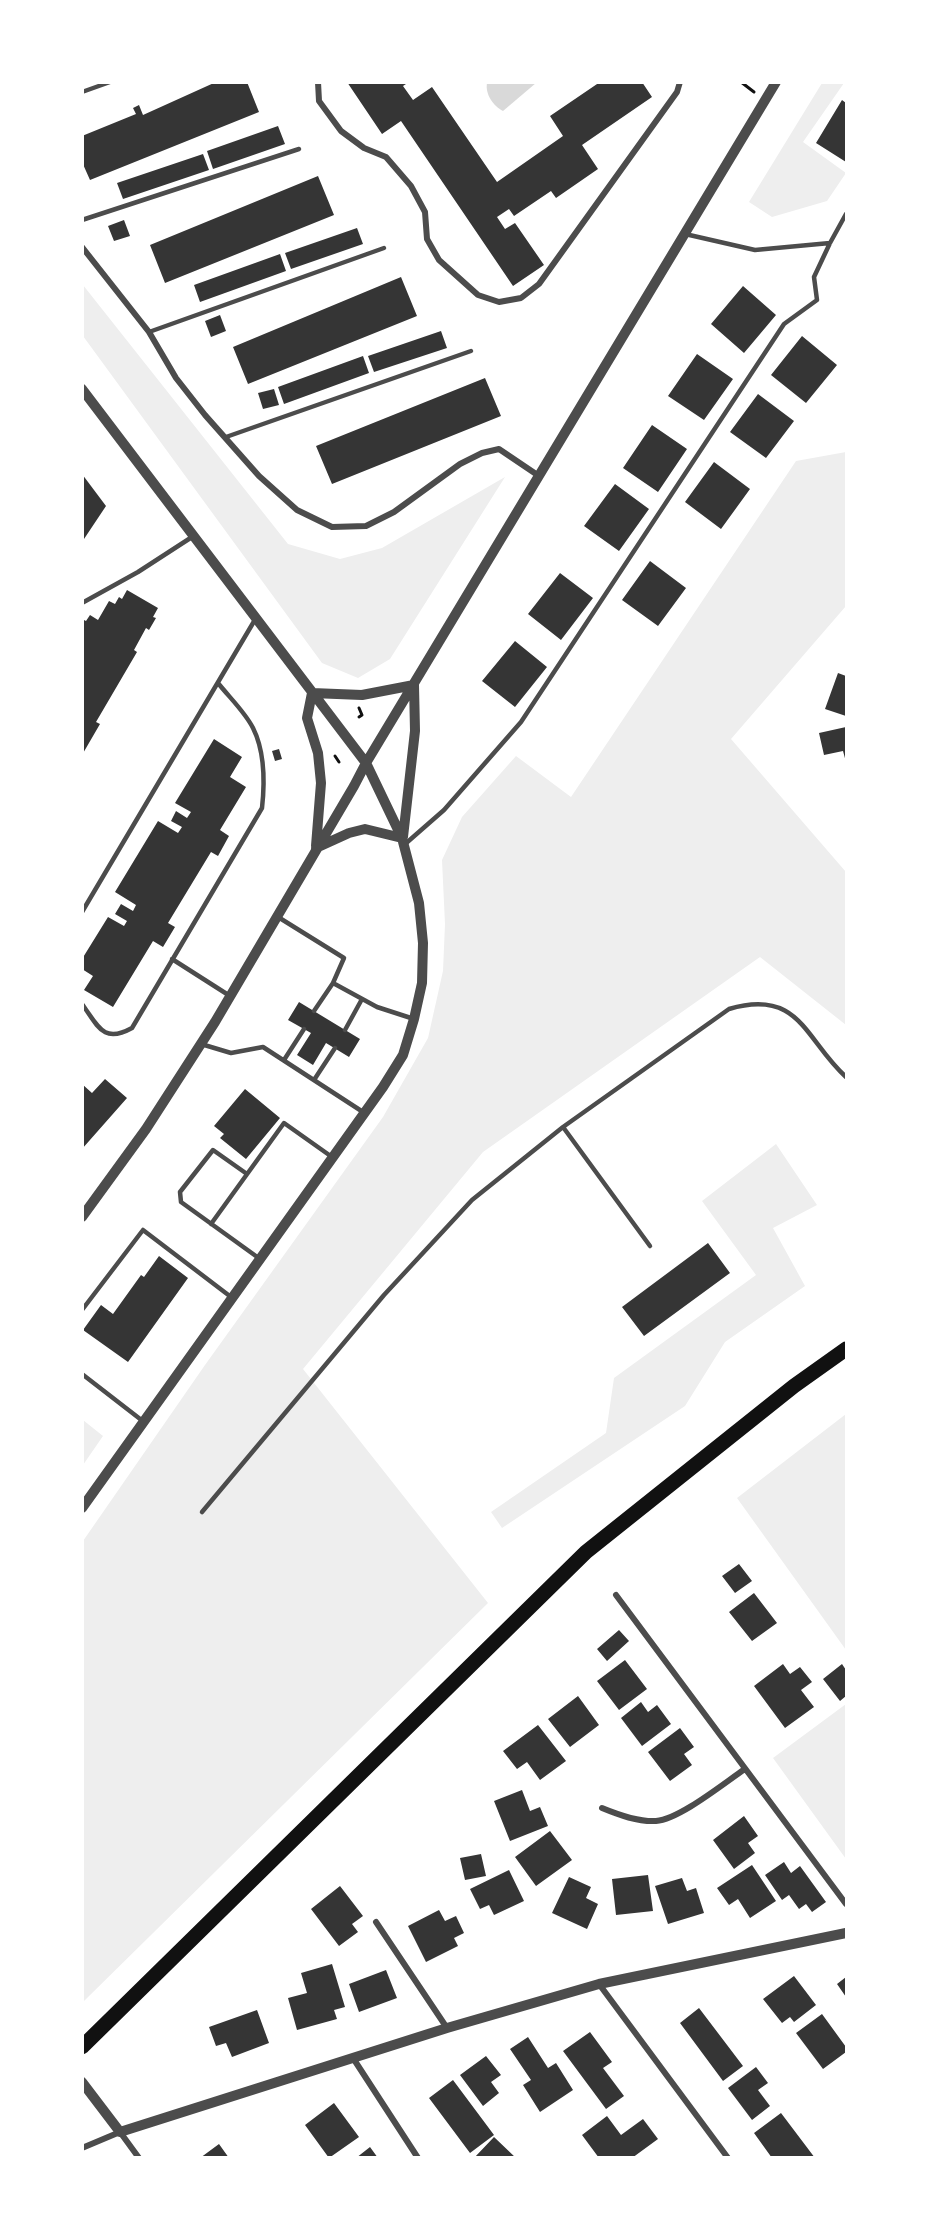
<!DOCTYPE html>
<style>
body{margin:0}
#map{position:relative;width:929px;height:2240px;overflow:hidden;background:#fff;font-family:"DejaVu Sans",sans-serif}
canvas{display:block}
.frame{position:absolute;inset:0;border:84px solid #fff;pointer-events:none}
</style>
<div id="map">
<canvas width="929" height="2240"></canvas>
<div class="frame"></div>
</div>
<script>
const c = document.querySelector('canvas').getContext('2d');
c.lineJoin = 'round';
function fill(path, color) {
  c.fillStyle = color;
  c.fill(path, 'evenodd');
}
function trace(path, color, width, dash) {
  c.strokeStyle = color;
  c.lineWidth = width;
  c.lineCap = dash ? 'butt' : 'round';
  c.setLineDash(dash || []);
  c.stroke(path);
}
const green = new Path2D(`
 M822,83H844L803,142L846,173L827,201L772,217L749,202Z
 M83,285L288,544L340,559L382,548L505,477L390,659L358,678L322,663L83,336Z
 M846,452V606L731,739L846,872V1025L760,957L483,1152L303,1369L488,1603L83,2002V1541L205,1365L383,1117L428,1038L443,971L445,924L442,860L462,817L516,756L571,797L796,461Z
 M776,1144L817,1205L773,1228L805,1286L725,1342L685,1406L502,1528L491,1512L606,1433L614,1378L756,1275L702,1201Z
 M846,1414V1650L737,1498Z
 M83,1420L103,1436L83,1465Z
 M846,1704V1859L773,1758Z`);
const water = new Path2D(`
 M487,83L536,82V83L503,111C493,106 485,94 487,83Z`);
const building = new Path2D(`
 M216,82H247L259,112L90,180L82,162V136L136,114L133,108L139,105L143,115Z
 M347,82H409L403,86L413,100L432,87L497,182L563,136L550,116L600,82H642L652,97L582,145L598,169L556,198L551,191L514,216L509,209L497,217L505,229L515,223L544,265L513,286L401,121L382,134Z
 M842,100L846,103V162L816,143Z
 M278,126L285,144L213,169L207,151Z
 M203,154L209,170L123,199L117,183Z
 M318,176L334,215L165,283L150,245Z
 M124,220L130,236L114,241L108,226Z
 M357,228L363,244L291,269L285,253Z
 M280,254L286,271L200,302L194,285Z
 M401,277L417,316L248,384L233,347Z
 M743,286L776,315L744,353L711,324Z
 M220,315L226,331L211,337L205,321Z
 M441,331L447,348L374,372L368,356Z
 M802,336L837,365L806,403L771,375Z
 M697,354L733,379L704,420L668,396Z
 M363,356L369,373L284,404L278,387Z
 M485,378L501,416L332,484L316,446Z
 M274,389L279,405L263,409L258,393Z
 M758,394L794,421L766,458L730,432Z
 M652,425L687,449L658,492L623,468Z
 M714,462L750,489L721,529L685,502Z
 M82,474L106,506L82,542Z
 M615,484L649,509L619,551L584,526Z
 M650,561L686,588L658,626L622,600Z
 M560,573L593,598L561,640L528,614Z
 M127,590L158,608L153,617L156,618L149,630L146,628L134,650L137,652L96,722L100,724L82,755V619L86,621L90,615L98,620L109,601L115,604L119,597L122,599Z
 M515,641L547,667L515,707L482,681Z
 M838,673L846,676V716L825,709Z
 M846,727V762L843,751L824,755L819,733Z
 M214,739L242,757L230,777L246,787L220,830L229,836L218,856L211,852L168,923L175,927L163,947L153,941L113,1007L84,990L93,976L82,969V959L108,917L124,926L127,921L115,914L121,904L133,911L136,905L115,892L158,821L178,833L182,827L171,821L176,811L187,818L191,812L175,803Z
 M279,749L282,759L275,761L272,751Z
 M299,1002L360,1039L349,1057L326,1043L313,1065L297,1055L311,1033L288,1020Z
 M105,1079L127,1098L82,1149V1084L92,1093Z
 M245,1089L280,1118L246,1159L220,1138L224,1134L214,1126Z
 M708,1243L730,1273L644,1336L622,1307Z
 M159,1256L188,1278L128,1362L83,1330L101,1305L113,1314L141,1275L144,1277Z
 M739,1564L752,1581L735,1593L722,1576Z
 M754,1593L777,1623L752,1641L729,1612Z
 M619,1630L629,1641L607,1661L597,1649Z
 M625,1660L647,1689L619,1710L597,1681Z
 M783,1664L790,1674L800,1667L812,1682L801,1690L814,1707L785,1728L754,1686Z
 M842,1664L846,1670V1696L840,1701L823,1679Z
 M578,1696L599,1725L570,1747L548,1719Z
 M641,1702L648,1712L657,1705L671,1724L642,1746L621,1718Z
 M538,1725L566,1761L540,1780L527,1762L517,1769L503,1751Z
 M680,1728L694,1747L684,1754L692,1765L670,1781L648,1752Z
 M522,1790L530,1811L540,1807L548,1826L510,1841L494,1801Z
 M744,1816L758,1836L748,1843L755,1853L734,1869L713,1840Z
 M550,1831L572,1860L536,1886L515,1857Z
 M481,1854L486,1876L465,1880L460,1858Z
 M784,1862L791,1873L800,1866L826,1902L812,1912L806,1904L799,1909L789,1895L782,1900L765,1875Z
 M752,1865L776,1901L750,1918L738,1899L729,1905L717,1888Z
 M509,1870L524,1901L494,1915L489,1905L480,1909L470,1889Z
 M648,1875L653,1911L616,1915L612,1879Z
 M569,1877L591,1887L586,1898L598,1904L587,1929L552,1913Z
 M682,1878L687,1891L696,1888L704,1913L668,1924L655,1886Z
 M340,1886L363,1916L352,1924L358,1932L339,1946L311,1909Z
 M439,1910L445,1921L456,1916L464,1933L454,1938L458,1946L426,1962L408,1926Z
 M332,1964L345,2007L334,2010L337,2019L297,2030L288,1998L307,1993L301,1973Z
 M386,1970L397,1998L359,2012L349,1984Z
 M794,1976L816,2005L794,2022L790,2017L782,2023L763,1999Z
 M846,1977V1997L837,1984Z
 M699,2008L743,2066L723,2081L680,2023Z
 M257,2010L269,2043L232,2057L226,2043L216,2046L209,2027Z
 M822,2014L846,2047V2052L823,2069L796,2033Z
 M590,2032L612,2062L603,2068L624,2096L606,2109L563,2051Z
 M528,2037L548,2068L556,2063L573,2090L540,2112L523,2085L531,2080L510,2049Z
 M486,2056L501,2075L491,2082L499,2093L483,2106L460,2075Z
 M756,2067L768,2083L758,2090L770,2106L752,2120L728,2088Z
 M453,2080L494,2135L470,2153L429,2098Z
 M334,2103L359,2137L329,2158L305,2125Z
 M781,2113L815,2158H772L754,2133Z
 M607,2116L621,2135L643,2119L658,2139L632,2158H599L582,2135Z
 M494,2137L516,2158H474Z
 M219,2144L229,2158H200Z
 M370,2147L378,2158H356Z`);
const path = new Path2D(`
 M741,82L754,92
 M359,717L362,715L359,708
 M335,756L339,762`);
const service = new Path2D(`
 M82,92L110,82
 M82,220L299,149
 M685,234L755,250L830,243
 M149,332L384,248
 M226,437L471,351
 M82,603L138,572L192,537
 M404,845L444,810L521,722L784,324L817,300L814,277L830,243L846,214
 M82,912L256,618
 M278,917L344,958L333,983L377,1007L414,1019
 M172,959L230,996
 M82,1004C98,1026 103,1044 132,1028L262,808C265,781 265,752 253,728C245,712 229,697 218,683
 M314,1011L333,983
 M345,1030L362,999
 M201,1044L231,1053L263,1047L363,1112
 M284,1060L304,1029
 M314,1080L335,1048
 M563,1127L650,1246
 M247,1174L213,1150L180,1192L181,1202L260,1259
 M211,1224L284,1123L332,1157
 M82,1310L143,1230L231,1297
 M82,1374L144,1422
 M202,1512L384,1295L472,1200L563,1127L729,1009C800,988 805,1040 846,1077`);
const minor = new Path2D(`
 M318,82L319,101L341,131L364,148L386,157L411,186L425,212L427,239L439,260L478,295L499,302L521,298L539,284L677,92L680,82
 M82,247L149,332L176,378L205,415L259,476L297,510L332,527L366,526L394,512L460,464L482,453L499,449L539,476
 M616,1595L846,1904
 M602,1808C619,1815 638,1822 656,1821C680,1819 724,1783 745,1769
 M376,1922L447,2028
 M599,1984L728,2158
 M353,2058L418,2158
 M82,2148L120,2132L139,2158`);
const tertiary = new Path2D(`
 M82,389L366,763L402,838L419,903L423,943L422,983L414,1019L403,1055L383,1087L82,1508
 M312,693L307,718L318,753L321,783L316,846
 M312,693L362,695L414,685
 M403,837L415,731L414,685
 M316,848L349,833L365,829L402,838
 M82,1217L146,1129L215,1022L354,786L366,763L776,82
 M82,2082L120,2132L447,2028L599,1984L846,1933`);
const primary = new Path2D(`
 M82,2047L586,1552L794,1386L846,1349`);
fill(green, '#eee');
fill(water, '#d9d9d9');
fill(building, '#353535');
trace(path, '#111', 3);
trace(service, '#4c4c4c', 4.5);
trace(minor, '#4c4c4c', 6);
trace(tertiary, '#4c4c4c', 10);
trace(primary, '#111', 15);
</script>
